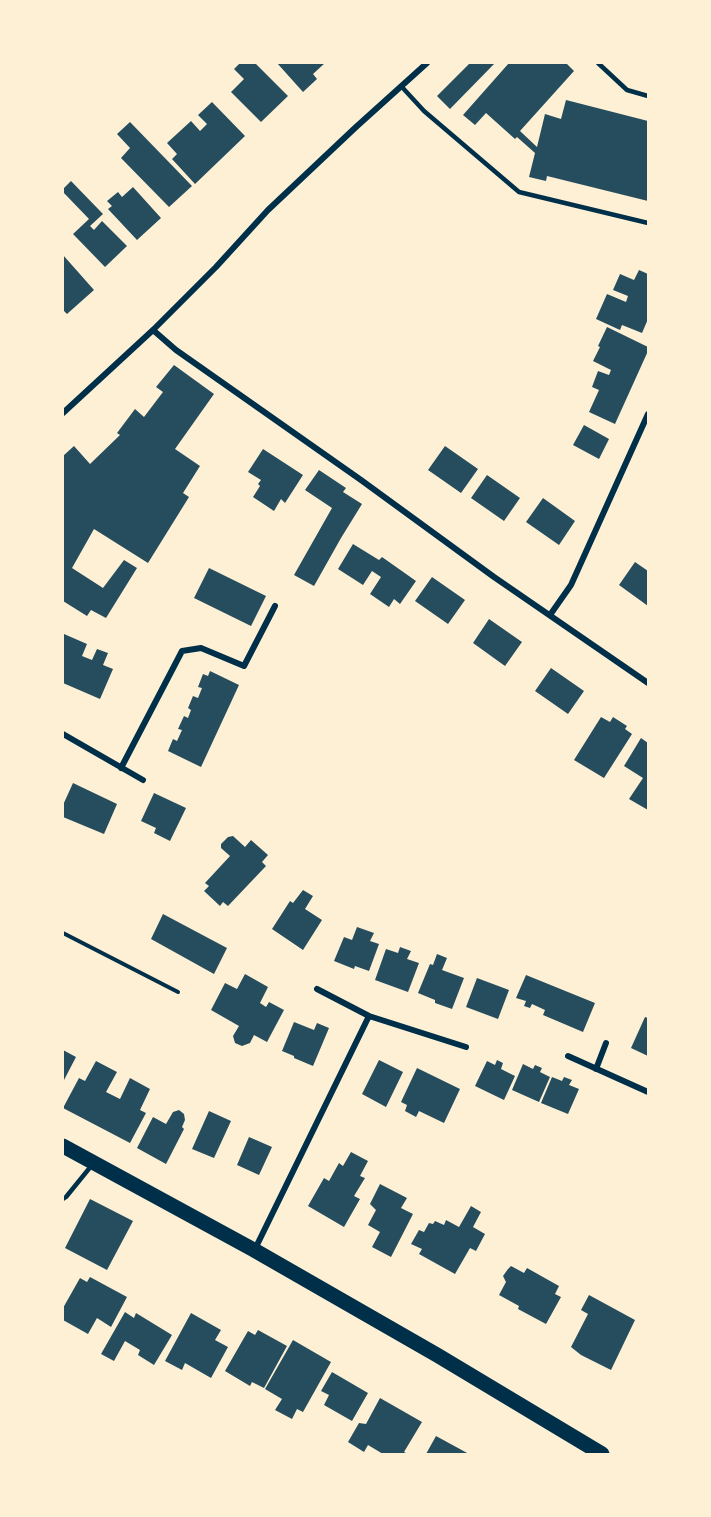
<!DOCTYPE html>
<style>
body{margin:0}
#map{position:relative;width:711px;height:1517px;overflow:hidden;background:#fdf0d5;font-family:Cabin,sans-serif}
canvas{display:block}
.frame{position:absolute;inset:0;border:64px solid #fdf0d5;pointer-events:none}
</style>
<div id="map">
<canvas width="711" height="1517"></canvas>
<div class="frame"></div>
</div>
<script>
const c = document.querySelector('canvas').getContext('2d');
c.lineJoin = 'round';
function fill(path, color) {
  c.fillStyle = color;
  c.fill(path, 'evenodd');
}
function trace(path, color, width, dash) {
  c.strokeStyle = color;
  c.lineWidth = width;
  c.lineCap = dash ? 'butt' : 'round';
  c.setLineDash(dash || []);
  c.stroke(path);
}
const building = new Path2D(`
 M240,63H255L288,96L261,122L231,92L244,79L234,69Z
 M277,63H325L313,74L317,79L303,92Z
 M470,63H495L450,109L437,96Z
 M509,63H566L574,71L520,131L537,147L545,114L561,119L566,100L648,121V201L547,176L546,181L529,177L535,153L517,137L515,139L486,113L475,125L463,115Z
 M212,102L245,136L195,184L172,159L177,154L167,143L191,121L200,131L207,124L198,115Z
 M130,122L192,186L169,207L121,158L130,148L117,134Z
 M71,181L103,214L90,226L94,230L102,221L127,246L105,267L73,234L89,219L63,192V189Z
 M133,187L161,218L137,240L108,209L112,206L107,201L118,192L122,197Z
 M63,255L94,290L67,314L63,310Z
 M639,270L648,274V319L642,333L622,325L620,330L596,319L607,294L626,302L628,296L613,290L620,274L634,280Z
 M607,327L648,347V351L615,424L589,412L599,390L592,387L598,371L609,375L611,370L593,361L600,347L598,346Z
 M174,365L214,394L175,449L200,466L183,493L189,497L148,563L94,529L72,568L103,588L124,560L137,568L106,618L91,610L87,616L63,601V456L74,446L90,464L120,435L117,433L135,409L144,417L163,392L156,387Z
 M584,425L609,439L599,459L573,445Z
 M445,446L478,469L461,493L428,470Z
 M263,449L303,475L285,503L281,499L274,511L253,497L260,486L258,484L261,480L248,472Z
 M319,470L346,488L343,492L362,504L341,538L314,586L294,575L332,508L305,490Z
 M487,475L520,498L504,521L471,498Z
 M543,498L575,521L559,545L526,522Z
 M353,544L379,560L382,557L416,581L400,604L394,599L389,607L370,594L381,577L372,571L363,585L338,569Z
 M635,562L648,571V606L619,585Z
 M209,568L266,596L251,626L194,598Z
 M432,577L465,600L448,624L415,601Z
 M489,619L522,642L505,666L473,643Z
 M64,634L87,644L82,656L92,660L97,649L108,653L103,665L113,669L100,699L63,683Z
 M551,668L584,691L568,714L535,691Z
 M210,671L239,685L201,767L168,751L173,739L177,741L182,730L178,729L184,716L188,718L191,710L188,708L193,696L198,698L202,688L198,687L203,674L208,676Z
 M601,717L610,722L613,717L627,726L625,729L632,734L604,778L574,760Z
 M641,738L648,743V810L629,799L643,778L624,766Z
 M73,783L117,804L104,834L63,817V805Z
 M154,793L186,808L170,841L154,833L156,828L141,821Z
 M233,836L245,847L251,840L268,855L262,862L266,866L228,906L223,902L220,906L204,891L209,886L205,883L230,856L221,848V844L228,837Z
 M303,890L313,896L305,909L322,920L303,950L272,929L290,901L293,903Z
 M163,914L227,948L214,974L151,939Z
 M357,927L374,933L370,941L379,944L369,971L355,966L354,969L334,961L344,937L352,940Z
 M400,947L411,951L407,959L419,963L408,992L375,980L386,949L398,953Z
 M437,954L447,958L442,970L464,978L452,1009L435,1003V1000L418,993L430,964L433,965Z
 M245,974L268,987L260,1003L266,1007L269,1002L284,1010L267,1042L254,1035L250,1043L242,1046L235,1043L233,1036L239,1026L211,1010L225,983L237,989Z
 M526,975L595,1003L583,1032L543,1015L545,1010L532,1004L530,1008L524,1006L526,1001L516,998Z
 M477,978L509,990L498,1019L466,1007Z
 M645,1017L648,1018V1056L631,1048Z
 M294,1022L314,1030L317,1023L329,1028L313,1066L294,1058V1056L282,1051Z
 M63,1050L76,1057L63,1082Z
 M379,1060L403,1072L386,1107L362,1094Z
 M497,1060L503,1063L501,1069L515,1076L504,1100L475,1086L487,1061L495,1065Z
 M96,1061L117,1072L106,1092L120,1099L130,1078L150,1089L140,1110L146,1113L130,1143L63,1108L79,1078L85,1081Z
 M523,1064L533,1069L535,1065L542,1068L540,1072L550,1077L539,1102L512,1090Z
 M417,1068L460,1089L444,1123L419,1111L416,1117L405,1111L407,1105L401,1102Z
 M552,1077L562,1081L564,1077L572,1080L569,1085L579,1089L568,1114L541,1103Z
 M179,1110L184,1114L185,1120L182,1127L184,1129L166,1164L137,1148L153,1117L166,1124L173,1112Z
 M209,1111L231,1121L214,1158L192,1149Z
 M249,1137L272,1147L259,1175L237,1165Z
 M351,1152L368,1161L360,1176L365,1178L354,1196L360,1199L344,1227L308,1206L324,1178L329,1181L339,1163L343,1166Z
 M380,1184L407,1198L401,1208L413,1214L391,1257L372,1247L380,1232L368,1225L376,1210L370,1204Z
 M90,1199L133,1221L107,1270L65,1248Z
 M471,1206L481,1212L473,1227L485,1234L476,1251L470,1248L455,1274L419,1254L422,1249L411,1244L419,1230L424,1232L429,1223L433,1224L435,1221L444,1225L446,1220L459,1227Z
 M511,1266L524,1273L527,1268L559,1286L555,1294L561,1297L546,1324L518,1309L519,1306L499,1295L506,1282L503,1276L508,1269Z
 M90,1277L127,1297L111,1327L97,1318L88,1334L63,1320V1308L80,1278L87,1282Z
 M589,1295L635,1320L611,1370L581,1355L571,1347L588,1314L581,1310Z
 M125,1312L134,1318L136,1313L172,1335L154,1365L138,1355L140,1350L125,1341L114,1361L101,1354Z
 M191,1313L221,1330L215,1340L228,1347L211,1378L185,1363L182,1370L165,1361Z
 M258,1330L287,1346L264,1388L252,1382L250,1386L225,1371L248,1331L255,1335Z
 M293,1340L331,1362L303,1412L297,1409L292,1419L275,1410L282,1399L265,1389Z
 M332,1372L368,1393L352,1421L324,1405L329,1395L321,1391Z
 M380,1398L422,1422L404,1452L408,1454H383L368,1445L364,1452L348,1442L359,1423L366,1424Z
 M436,1436L469,1454H426Z`);
const path = new Path2D(`
 M63,933L178,992`);
const service = new Path2D(`
 M598,63L627,90L648,96
 M401,86L424,111L519,192L648,223
 M63,1199L66,1197L92,1165`);
const minor = new Path2D(`
 M153,330L176,350L361,480L494,577L648,683
 M63,413L153,330L216,267L268,210L356,127L427,63
 M550,615L571,585L648,414
 M63,734L143,780
 M121,768L182,651L201,648L244,666L275,606
 M317,989L369,1016
 M568,1056L648,1092
 M596,1069L606,1043
 M255,1249L369,1016L466,1047`);
const primary = new Path2D(`
 M63,1146L254,1250L437,1355L602,1454`);
fill(building, '#264d5e');
trace(path, '#003049', 4);
trace(service, '#003049', 4.5);
trace(minor, '#003049', 6);
trace(primary, '#003049', 15);
</script>
